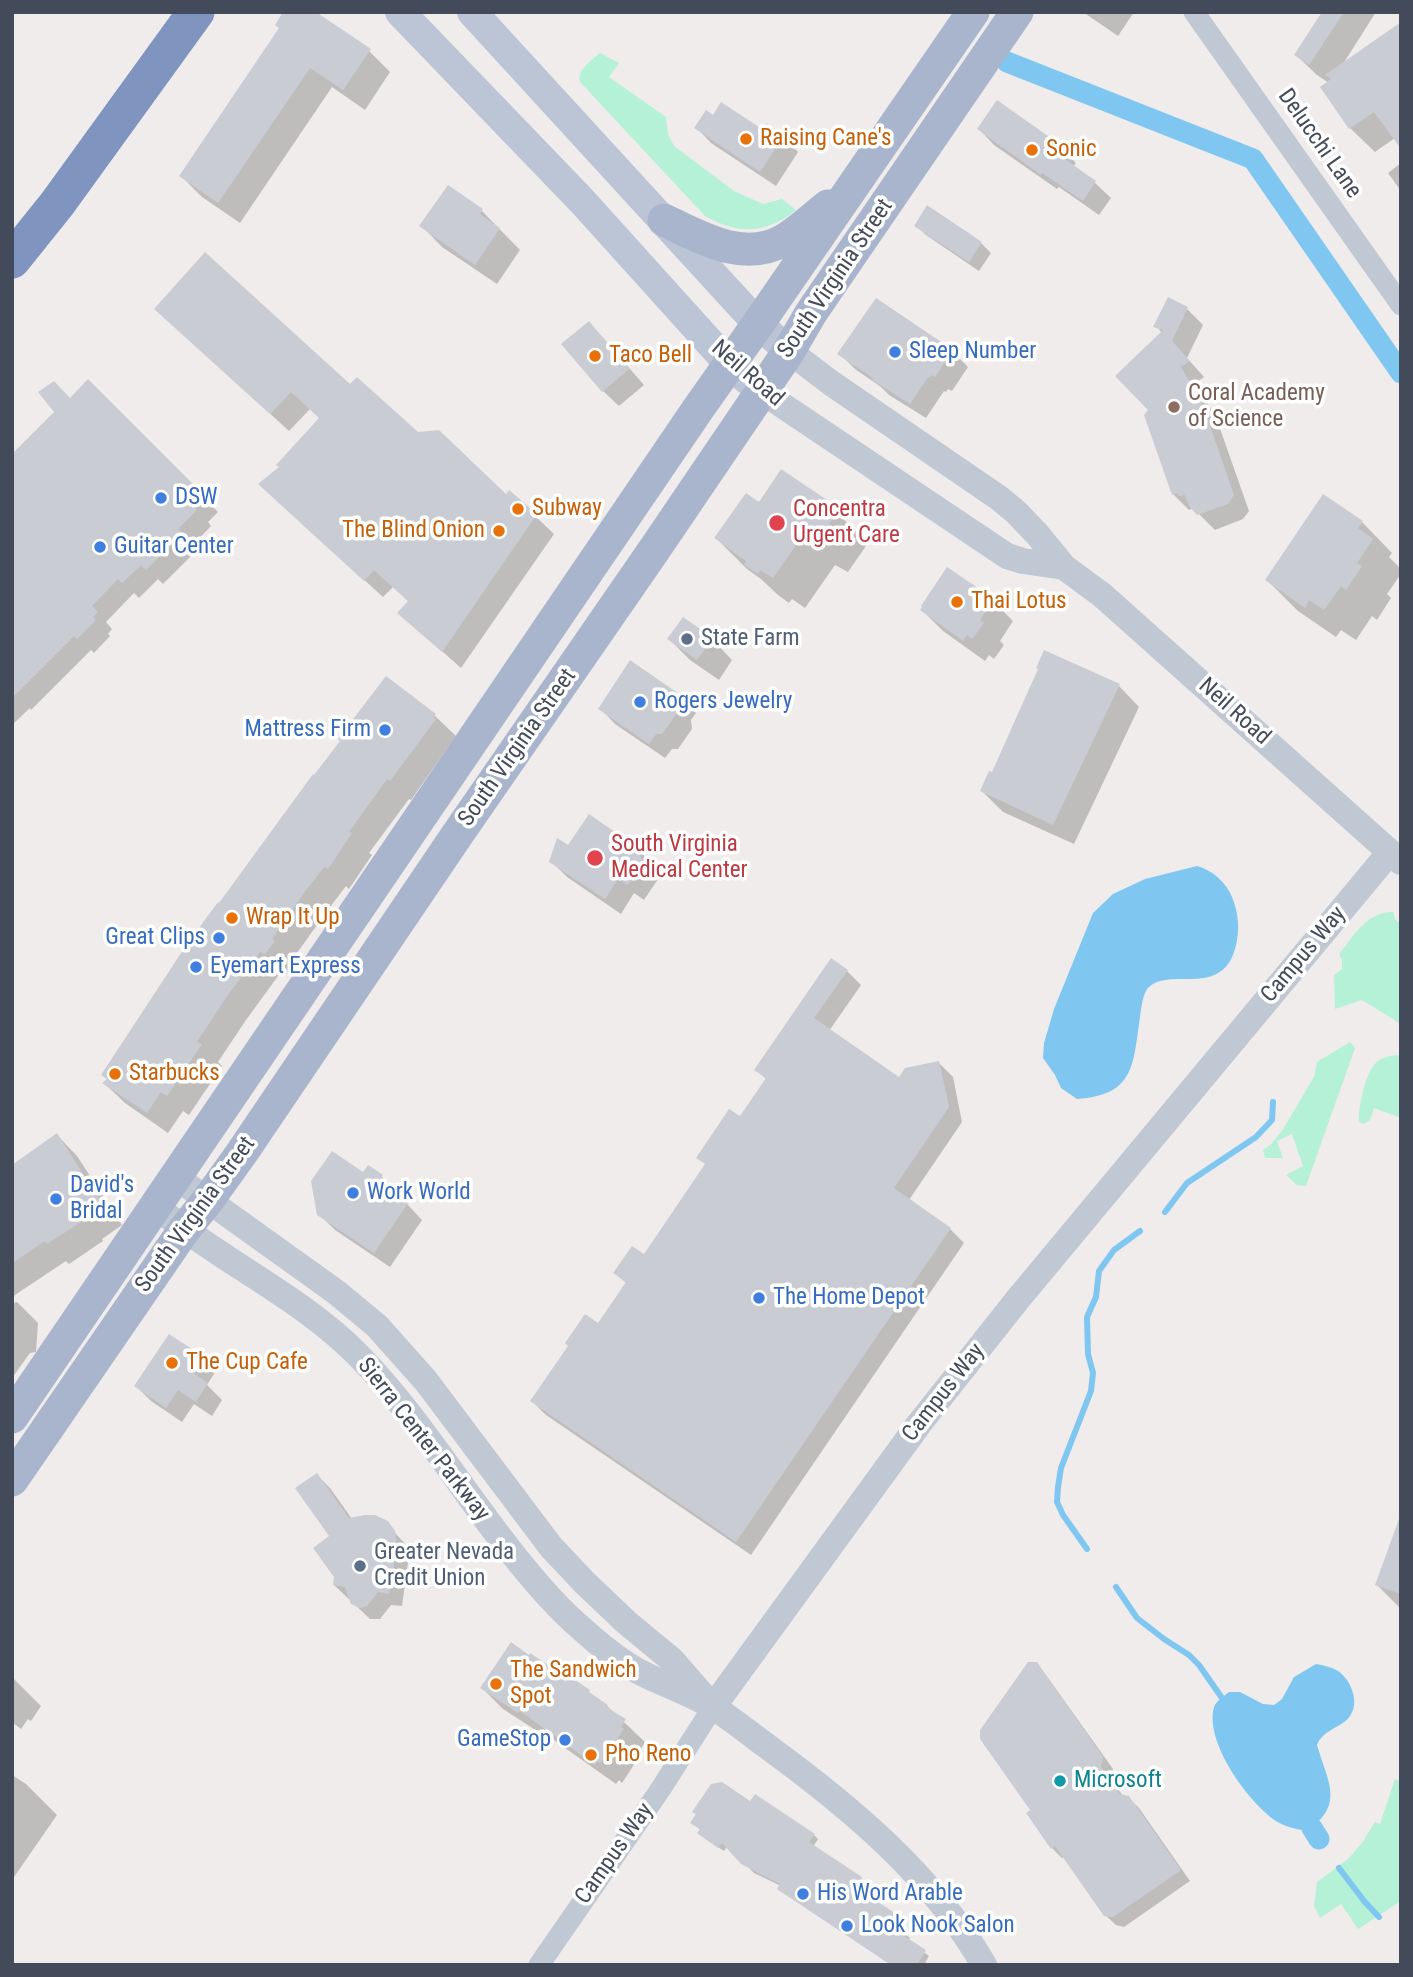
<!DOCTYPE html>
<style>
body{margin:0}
#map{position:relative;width:1413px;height:1977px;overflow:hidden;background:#efeceb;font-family:"Roboto Condensed",sans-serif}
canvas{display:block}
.frame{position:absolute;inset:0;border:14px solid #434b5a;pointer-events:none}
</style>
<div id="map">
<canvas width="1413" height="1977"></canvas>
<div class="frame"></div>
</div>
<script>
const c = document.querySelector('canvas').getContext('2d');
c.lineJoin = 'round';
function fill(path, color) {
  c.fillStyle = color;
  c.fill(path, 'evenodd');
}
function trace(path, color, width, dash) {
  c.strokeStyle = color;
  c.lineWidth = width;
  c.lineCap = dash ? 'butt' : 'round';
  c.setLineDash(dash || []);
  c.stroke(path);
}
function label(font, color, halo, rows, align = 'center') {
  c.font = font + ' "Roboto Condensed",sans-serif';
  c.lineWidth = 7;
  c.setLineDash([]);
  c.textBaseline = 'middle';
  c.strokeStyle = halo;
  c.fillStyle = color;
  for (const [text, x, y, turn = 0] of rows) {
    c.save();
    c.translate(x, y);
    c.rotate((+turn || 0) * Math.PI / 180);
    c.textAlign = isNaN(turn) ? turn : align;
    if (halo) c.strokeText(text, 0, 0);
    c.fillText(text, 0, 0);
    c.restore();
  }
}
const green = new Path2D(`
 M600,53L619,63L609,77L666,117L668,134L674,146L734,191L763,204L782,199L796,210C766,234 739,235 705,216L580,82C577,69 591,61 600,53Z
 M1393,912L1395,919L1401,924V1024L1362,1000L1335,1009L1334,975L1342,969V960L1339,954C1355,935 1366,912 1393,912Z
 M1350,1042L1355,1048L1306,1186L1297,1185L1286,1175L1303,1166L1292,1134L1277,1141L1283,1158H1265L1263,1150L1271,1144L1282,1131L1314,1077L1317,1062Z
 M1401,1055V1118L1374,1108L1370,1120L1364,1124L1359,1122C1358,1108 1365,1076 1374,1065C1380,1057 1392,1055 1401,1055Z
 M1395,1779L1401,1781V1901L1358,1929L1341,1904L1320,1918L1314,1906L1317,1882L1348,1859L1362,1843L1375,1822L1380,1824Z`);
const water = new Path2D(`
 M1197,866C1212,870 1226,882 1232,897C1239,914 1240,931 1235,949C1220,1001 1164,963 1146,991C1142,999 1141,1009 1140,1017C1133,1065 1135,1095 1077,1099L1061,1088L1055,1075L1043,1058L1044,1043L1054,1009L1093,913L1113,894L1145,879Z
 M1316,1664C1323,1665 1331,1667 1338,1671C1351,1680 1360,1702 1350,1716C1342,1728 1323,1729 1317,1745C1327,1781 1346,1804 1307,1831C1296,1829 1285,1827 1276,1821C1249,1803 1204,1742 1214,1707C1216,1701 1224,1696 1229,1692H1240L1263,1704L1274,1705L1282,1699L1294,1677Z`);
const shadow = new Path2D(`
 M1083,12H1134L1118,36Z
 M1324,12H1376L1343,64L1395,138L1375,152L1350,128L1329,83L1317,75L1296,55Z
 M281,29L369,51L390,72L365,110L332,87L240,223L202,197L181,176Z
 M713,117L783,137L798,152L776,186L711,143L696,127Z
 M979,129L1060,147L1076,163L1073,167L1095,183L1111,198L1099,215L1059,187L1057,189L994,145Z
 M1401,163V191L1388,173Z
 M448,187L482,211L520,250L497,284L442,247L422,226Z
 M928,207L981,243L991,253L979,271L926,235L916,225Z
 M876,300L952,351L968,367L952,391L948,389L946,392L944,391L926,418L889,395L881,387L855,369L840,354Z
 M1187,309L1203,325L1187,358L1204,377L1196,383L1217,420L1249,511L1243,519L1215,530L1193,508L1189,510L1173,494L1151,410L1162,333L1156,326Z
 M589,323L604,339L644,385L619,406L603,391Z
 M174,326L350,386L506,496L510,492L554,534L461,668L399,613L409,602L393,587L383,597L260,485L281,468L321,419L310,409L289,431Z
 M88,382L218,512L208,522L211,526L193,545L197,550L163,584L158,579L139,598L134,593L106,622L112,629L108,634L110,636L94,653L91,650L31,710L30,708L12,725V456Z
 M782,471L826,502L868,543L848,572L835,565L805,608L792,599L789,603L778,595L761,579L747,569L716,538L760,504Z
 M1362,522L1392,553L1389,557L1401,569V574L1387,594L1391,598L1377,620L1372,616L1356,640L1341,630L1336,637L1298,611L1267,580Z
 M992,600L1013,621L1000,641L1004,645L994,659L989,655L985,661L943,631L922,610Z
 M669,639H712L732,660L719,680L690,660Z
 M386,679L435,716L456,736L411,800L409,799L369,853L372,855L349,889L346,886L327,911L292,960L295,963L287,974L281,972L246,1020L218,1062L222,1066L189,1115L183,1111L168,1133L125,1103L104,1083L108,1079L315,778Z
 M1119,686L1139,707L1074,844L1003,812L982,791L992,775Z
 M681,697L696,713L691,720L692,729L678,749H672L665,758L615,724L600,708Z
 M568,848L637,849L654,865L658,879L644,900L634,893L621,914L567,877L551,861Z
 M847,971L861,985L829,1031L899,1079L939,1063L953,1077L962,1122L909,1200L950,1229L964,1243L751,1555L546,1415L532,1401L598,1326L627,1284L615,1273L644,1257L767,1080L756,1069Z
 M57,1135L77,1156L122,1225L102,1239L103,1241L69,1264L66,1261L12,1297V1167Z
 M364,1175L382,1177L397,1192L395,1196L407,1204L422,1220L390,1267L335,1230L319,1214Z
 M12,1300L14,1303L17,1302L38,1323L36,1352L30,1353L12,1378Z
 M200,1356L215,1372L207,1385L222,1400L212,1416L194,1404L182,1422L151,1401L136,1386Z
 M317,1475L330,1488L352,1519L384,1521L407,1546L409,1555L402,1606L391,1605L380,1619H370L334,1585L336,1577L331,1536Z
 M1401,1518V1609L1377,1585Z
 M1036,1664L1046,1675L1113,1769L1111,1779L1123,1796L1129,1798L1139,1808L1190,1881L1124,1927L1116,1925L1105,1915L1065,1857L1062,1858L1052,1848L1028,1813L1032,1810Z
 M12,1677L41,1706L31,1721L28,1719L21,1729L12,1722Z
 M482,1688L607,1706L645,1742L641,1749L643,1751L622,1783L619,1780L616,1784L541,1731L540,1733L503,1709Z
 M12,1775L26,1784L57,1815L12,1880Z
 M751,1804L814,1835L818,1839L813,1847L861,1878L865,1883L859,1892L894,1915L899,1919L894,1926L910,1938L908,1941L929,1956L924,1965H891L781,1886L754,1873L727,1846L724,1851L704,1838L701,1830L692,1823Z`);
const stream = new Path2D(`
 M1165,1212L1187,1183L1256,1137L1272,1120L1273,1102
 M1087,1549L1063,1515L1057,1502L1058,1487L1061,1468L1091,1391L1093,1373L1088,1354L1087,1317L1096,1297L1099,1271L1114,1250L1140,1231
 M1116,1587L1137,1618L1164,1639L1189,1655L1199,1665L1222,1698
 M1339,1868L1364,1901L1379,1917`);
const canal = new Path2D(`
 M1007,62L1253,159L1401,373
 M1312,1828L1319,1839`);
const building = new Path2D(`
 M283,12H316L371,49L343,90L310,68L218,203L179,176L279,28L275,25Z
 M1322,12H1344L1309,65L1294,55Z
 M1401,22V149L1374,112L1349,129L1320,87L1331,79L1325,75Z
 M997,100L1062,146L1056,153L1096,181L1083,201L1042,173L1041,175L977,129Z
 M721,102L762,129L766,123L784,135L760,172L694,128L706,110L713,115Z
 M448,185L483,209L480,214L500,228L475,265L419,226Z
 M927,205L982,242L969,262L914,226Z
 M205,252L350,384L357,377L418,432L439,430L506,494L509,490L537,514L442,652L397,613L408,601L374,570L364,581L258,484L279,467L276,465L319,418L291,392L270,414L154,309Z
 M1168,297L1188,307L1172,341L1190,361L1181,367L1202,403L1234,495L1228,504L1197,515L1189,506L1185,495L1179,496L1178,493L1172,495L1144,415L1148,410L1115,376L1163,330L1153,327Z
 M876,298L953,350L935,377L931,375L930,378L928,377L910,404L872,380L873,378L837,354Z
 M589,321L629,369L602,392L561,344Z
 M88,379L204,495L193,506L197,510L178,529L183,533L146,570L141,565L122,583L118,579L92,606L98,612L93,617L96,620L77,639L74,636L12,698V454L54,412L38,392L54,381L70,398Z
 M781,469L827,500L825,503L838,511L816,543L803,535L773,578L760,570L758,574L744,565L746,561L714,538L746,493L759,502Z
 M1323,494L1363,521L1358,528L1373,539L1357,563L1362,566L1346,590L1341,586L1324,610L1309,600L1305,608L1265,580Z
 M947,567L994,599L980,620L984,623L972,639L967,635L963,641L920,610L922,607L921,606Z
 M683,617L713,638L697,660L667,639Z
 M1044,650L1120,684L1053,825L980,791L989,771L992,772L1038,669L1036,668Z
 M630,660L682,696L676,704L677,713L662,734H656L649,744L598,709Z
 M386,676L436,714L433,717L436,719L390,781L387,779L349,832L352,833L328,869L324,867L306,890L272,939L275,941L265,954L260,952L225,999L197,1042L202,1044L167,1096L161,1092L147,1113L102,1083L107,1079L101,1075L185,947L218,902L219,903L313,774L314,775L340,741L338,739Z
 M589,814L638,848L643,863L628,885L618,879L605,899L549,862L557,838L568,845Z
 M831,958L848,970L814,1018L899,1077L905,1068L939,1061L949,1107L894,1188L951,1228L736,1542L530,1401L568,1346L565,1343L585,1314L598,1323L626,1282L613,1273L632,1246L644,1254L705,1164L696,1158L729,1109L740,1116L766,1078L754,1070Z
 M57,1133L102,1204L82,1217L84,1220L47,1244L45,1241L12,1263V1165Z
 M332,1151L363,1172L368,1165L383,1175L378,1182L408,1203L374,1253L317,1215L311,1181Z
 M169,1334L201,1355L190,1371L208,1383L196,1402L178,1390L166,1408L134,1386Z
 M317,1473L349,1518L365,1515H375L388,1521L395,1531L397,1547L389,1594L378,1592L367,1606L360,1608L351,1604L345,1587L333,1585L334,1577L313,1548L329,1536L295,1488Z
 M1399,1519H1401V1594L1375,1585Z
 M511,1642L529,1655L530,1653L550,1666L551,1664L590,1690L589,1692L608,1705L606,1707L626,1719L621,1727L624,1729L600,1763L597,1761L595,1765L520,1711L518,1713L480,1688Z
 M1028,1662H1037L1103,1757L1101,1767L1120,1794L1129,1796L1181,1870L1113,1917L1104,1916L1055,1846L1051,1849L1026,1813L1030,1810L980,1739V1730Z
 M722,1782L750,1801L755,1794L815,1834L809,1842L862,1877L855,1887L895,1913L890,1921L906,1932L904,1936L926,1950L917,1965H891L777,1889L780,1884L741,1864L722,1843L718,1848L697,1833L700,1829L690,1823L696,1814L692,1812L711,1784Z`);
const minor = new Path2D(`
 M1194,12L1401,305
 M539,1965L660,1790L713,1707`);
const tertiary = new Path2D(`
 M789,351L831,383L999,498L1016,512L1037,534L1064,567L1102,595L1401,862
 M761,391L1007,556L1023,561L1064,567
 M177,1178L336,1292L377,1326L426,1381L551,1547L585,1583L626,1622L672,1660L705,1698
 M156,1206C219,1261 299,1295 358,1355C417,1415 460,1488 512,1553C531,1577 550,1600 573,1621C592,1638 613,1657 636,1670C661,1684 689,1692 713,1707C732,1719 750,1734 768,1747C850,1807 933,1876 984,1965
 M713,1707L919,1424L1018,1299L1390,852`);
const secondary = new Path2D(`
 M400,12L582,201L730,365L761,391
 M472,12L758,324L789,351`);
const primary = new Path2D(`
 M664,220C701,238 744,263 784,240C799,231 814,217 828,206
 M12,1417C242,1082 468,744 698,409L758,324L973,12
 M12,1480L184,1230L208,1200L241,1154L457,835L654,550L789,351L811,313L1017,12`);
const motorway = new Path2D(`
 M12,260L57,204L196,12`);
const markers = [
 [746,139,7,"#e8710a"],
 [1032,150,7,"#e8710a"],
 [895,352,7,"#3f7fe0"],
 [595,356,7,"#e8710a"],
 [1174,407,7,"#8d6e63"],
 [161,498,7,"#3f7fe0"],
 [518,509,7,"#e8710a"],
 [777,523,9,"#e0444e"],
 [499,531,7,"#e8710a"],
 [100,547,7,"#3f7fe0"],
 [957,602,7,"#e8710a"],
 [687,639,7,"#5c6f8a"],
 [640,702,7,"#3f7fe0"],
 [385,730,7,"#3f7fe0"],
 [595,858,9,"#e0444e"],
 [232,918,7,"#e8710a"],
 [219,938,7,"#3f7fe0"],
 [196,967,7,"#3f7fe0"],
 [115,1074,7,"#e8710a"],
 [353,1193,7,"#3f7fe0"],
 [56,1199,7,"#3f7fe0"],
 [759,1298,7,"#3f7fe0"],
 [172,1363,7,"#e8710a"],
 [360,1566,7,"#5c6f8a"],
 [496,1684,7,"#e8710a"],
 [565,1740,7,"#3f7fe0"],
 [591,1755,7,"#e8710a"],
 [1060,1781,7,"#0f9aa8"],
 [803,1894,7,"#3f7fe0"],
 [847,1926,7,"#3f7fe0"]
];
const foodNames = [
 ["Raising Cane's",760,139],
 ["Sonic",1046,150],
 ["Taco Bell",609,356],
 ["Subway",532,509],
 ["The Blind Onion",485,531,"right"],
 ["Thai Lotus",971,602],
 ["Wrap It Up",246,918],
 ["Starbucks",129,1074],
 ["The Cup Cafe",186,1363],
 ["The Sandwich",510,1671],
 ["Spot",510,1697],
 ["Pho Reno",605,1755]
];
const streetNames = [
 ["Delucchi Lane",1319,144,55],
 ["South Virginia Street",836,279,-56],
 ["Neil Road",747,374,41],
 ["Neil Road",1234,712,42],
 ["South Virginia Street",518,748,-55],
 ["Campus Way",1304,955,-50],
 ["South Virginia Street",196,1215,-54],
 ["Campus Way",944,1393,-52],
 ["Sierra Center Parkway",423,1440,52],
 ["Campus Way",615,1854,-55]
];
const shopNames = [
 ["Sleep Number",909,352],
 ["DSW",175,498],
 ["Guitar Center",114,547],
 ["Rogers Jewelry",654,702],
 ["Mattress Firm",371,730,"right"],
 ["Great Clips",205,938,"right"],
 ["Eyemart Express",210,967],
 ["David's",70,1186],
 ["Bridal",70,1212],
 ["Work World",367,1193],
 ["The Home Depot",773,1298],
 ["GameStop",551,1740,"right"],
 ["His Word Arable",817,1894],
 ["Look Nook Salon",861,1926]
];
const educationNames = [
 ["Coral Academy",1188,394],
 ["of Science",1188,420]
];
const healthNames = [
 ["Concentra",793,510],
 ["Urgent Care",793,536],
 ["South Virginia",611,845],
 ["Medical Center",611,871]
];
const serviceNames = [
 ["State Farm",701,639],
 ["Greater Nevada",374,1553],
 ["Credit Union",374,1579]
];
const cultureNames = [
 ["Microsoft",1074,1781]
];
fill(green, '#b5f1d6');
fill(water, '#7fc7f1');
fill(shadow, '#0003');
trace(stream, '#7fc7f1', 6);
trace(canal, '#7fc7f1', 21);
fill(building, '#caccd4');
trace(minor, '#c0c8d4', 21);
trace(tertiary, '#c0c8d4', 26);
trace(secondary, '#bcc5d6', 30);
trace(primary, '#a9b5cd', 33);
trace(motorway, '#7f94be', 37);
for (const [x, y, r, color] of markers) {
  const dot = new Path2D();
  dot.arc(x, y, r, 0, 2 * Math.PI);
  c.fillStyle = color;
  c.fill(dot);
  trace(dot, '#fff', 2.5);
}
label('23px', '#c56008', '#fff', foodNames, 'left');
label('23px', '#434b5a', '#fff', streetNames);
label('23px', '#366cbe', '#fff', shopNames, 'left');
label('23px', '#785e54', '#fff', educationNames, 'left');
label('23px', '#be3a42', '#fff', healthNames, 'left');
label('23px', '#4e5e75', '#fff', serviceNames, 'left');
label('23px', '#0d838f', '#fff', cultureNames, 'left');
</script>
